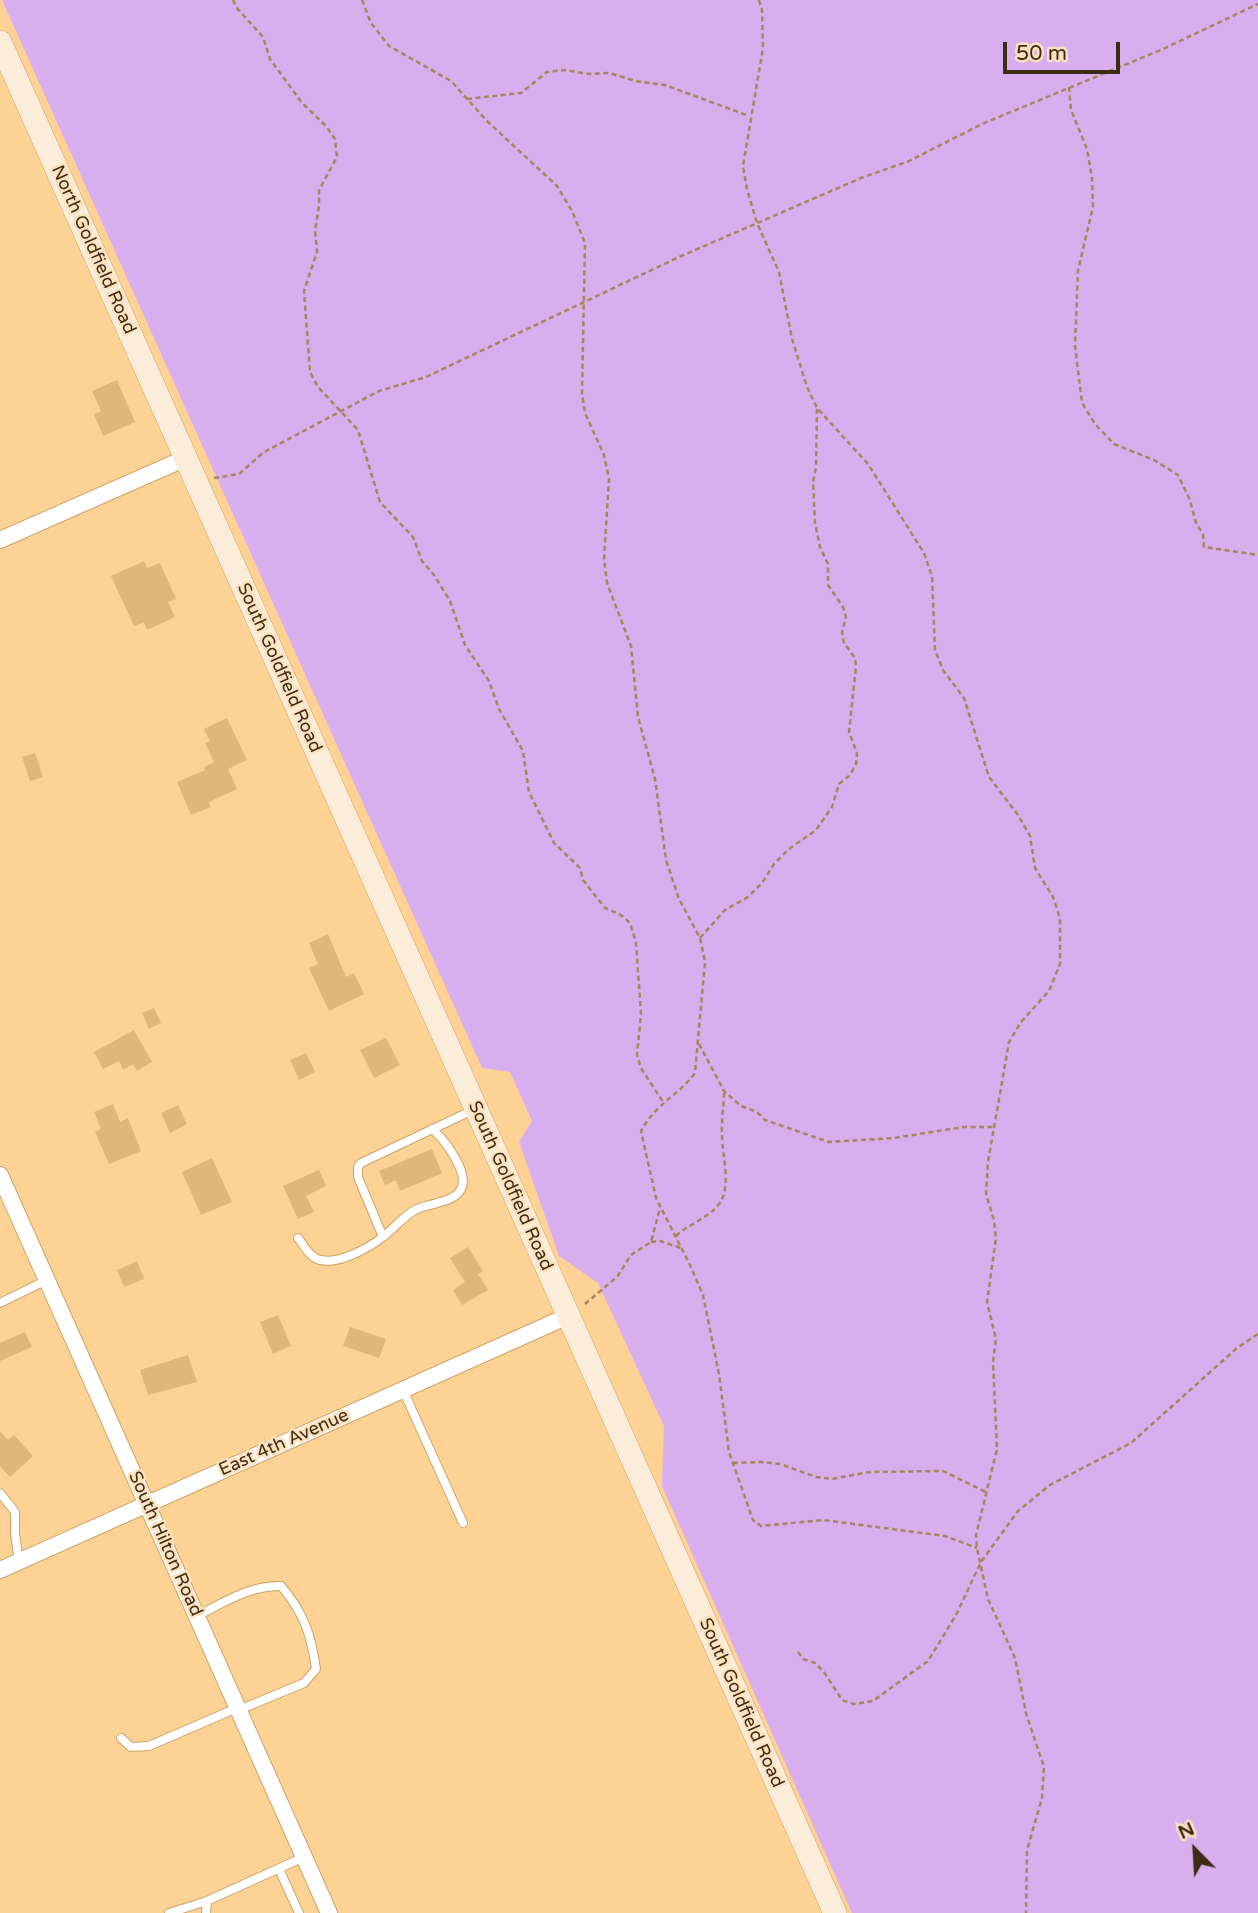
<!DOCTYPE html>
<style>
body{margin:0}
#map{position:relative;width:1258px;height:1913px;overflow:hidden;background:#fed195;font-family:"Varela Round",sans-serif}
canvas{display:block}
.north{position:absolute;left:1160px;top:1815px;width:70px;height:70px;-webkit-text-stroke:5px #fde2bf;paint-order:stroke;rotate:336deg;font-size:19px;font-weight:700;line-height:28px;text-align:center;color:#3d2c13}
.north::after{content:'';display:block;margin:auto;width:24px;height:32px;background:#3d2c13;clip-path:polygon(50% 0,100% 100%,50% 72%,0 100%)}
.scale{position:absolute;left:1003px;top:42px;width:117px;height:32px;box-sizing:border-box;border:4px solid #3d2c13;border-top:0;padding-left:9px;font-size:21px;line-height:24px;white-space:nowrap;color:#3d2c13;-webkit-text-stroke:5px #fde2bf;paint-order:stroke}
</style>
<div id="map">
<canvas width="1258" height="1913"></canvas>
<div class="north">N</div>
<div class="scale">50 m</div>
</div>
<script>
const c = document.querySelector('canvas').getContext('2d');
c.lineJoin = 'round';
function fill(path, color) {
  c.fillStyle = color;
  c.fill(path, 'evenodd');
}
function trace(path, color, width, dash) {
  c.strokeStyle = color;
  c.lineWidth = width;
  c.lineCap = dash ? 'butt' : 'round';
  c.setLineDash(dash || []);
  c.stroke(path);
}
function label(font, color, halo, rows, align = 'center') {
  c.font = font + ' "Varela Round",sans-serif';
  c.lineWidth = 5;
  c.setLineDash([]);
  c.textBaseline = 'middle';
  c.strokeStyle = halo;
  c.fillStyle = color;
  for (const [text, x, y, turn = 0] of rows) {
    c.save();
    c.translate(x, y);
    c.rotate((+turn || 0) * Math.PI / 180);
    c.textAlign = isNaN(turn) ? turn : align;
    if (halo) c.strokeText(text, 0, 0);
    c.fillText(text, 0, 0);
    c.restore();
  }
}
const green = new Path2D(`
 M2,0H1258V1913H852L662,1486L664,1426L598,1283L559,1256L519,1142L532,1121L510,1072L482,1068Z`);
const building = new Path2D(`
 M117,380L135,422L103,436L94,414L101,411L92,391Z
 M144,561L147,568L160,563L176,599L168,602L175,617L147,630L144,622L134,626L111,576Z
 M227,718L247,760L228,769L237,789L209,802L211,807L191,815L177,782L205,770L204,767L214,762L205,743L210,741L204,729Z
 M35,753L43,777L30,781L22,757Z
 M328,934L346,977L354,973L364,994L329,1011L309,968L318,964L309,943Z
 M154,1008L161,1023L149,1029L142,1013Z
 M134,1030L152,1062L137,1071L133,1064L123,1070L119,1061L103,1069L94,1052Z
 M386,1038L400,1065L374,1078L360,1050Z
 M306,1053L315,1072L299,1080L290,1060Z
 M113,1104L120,1122L128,1118L141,1151L109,1164L95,1132L101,1129L94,1112Z
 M178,1105L187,1124L170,1133L161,1113Z
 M432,1149L442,1173L400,1191L396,1180L385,1185L379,1171Z
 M212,1158L232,1202L201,1215L182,1172Z
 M319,1170L326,1186L306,1196L314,1212L298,1219L283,1186Z
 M468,1247L483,1271L478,1274L488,1290L462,1305L453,1290L465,1282L450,1258Z
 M137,1261L144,1279L124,1287L117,1270Z
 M278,1315L291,1346L273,1354L260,1322Z
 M350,1327L386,1339L379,1358L343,1346Z
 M25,1332L32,1347L0,1361V1343Z
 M188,1355L197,1382L148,1395L140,1370Z
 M0,1431L8,1440L14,1435L33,1456L10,1477L0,1466Z`);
const path = new Path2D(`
 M233,0L236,7L263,37L270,59L302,103L326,126L335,139L337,157L319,190V206L315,230L317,252L304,291L310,372L318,387L358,430L380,502L413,537L422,561L434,575L450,601L465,645L489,681L499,709L523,751L529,792L554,843L580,868L583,880L605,908L621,915L630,923L636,943L641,1014L637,1055L641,1068L663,1102
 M362,0L371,23L389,46L451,81L487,121L557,186L572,211L585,243L582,393L585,413L604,455L609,479L604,559L607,583L631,646L638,717L655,779L666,860L679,899L700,938L705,962L695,1073C677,1097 656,1103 641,1131L656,1198L690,1265L703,1295L719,1374L729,1452L753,1520L761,1526L823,1520L945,1536L977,1548
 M759,0L762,10L763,48L743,166L747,189L757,223L779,272L792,339L807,387L817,408L868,464L924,553L932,576L935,650L943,670L964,698L989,777L1018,815L1030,836L1035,868L1053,897L1060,918V964L1049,991L1021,1022L1009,1042L988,1162L986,1194L994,1220L996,1238L987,1302L996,1339L993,1362L997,1449L976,1535L977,1548L988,1599L1015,1658L1026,1713L1044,1767L1042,1798L1027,1850L1026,1913
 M1069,87L1071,110L1087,149L1092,178L1093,207L1078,270L1075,346L1082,403L1095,424L1114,444L1154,460L1178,475L1190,500L1196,523L1203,534L1204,547L1258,555
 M467,99L521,93L547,72L565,70L589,74L609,73L635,81L665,85L749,116
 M214,478L239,474L264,452L379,391L426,377L679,257L861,178L909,161L982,124L1163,49L1258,4
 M700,938L725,910L748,897L762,883L774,864L789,849L816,830L832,807L839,784L850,775L856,764L857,753L849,732L856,666L855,658L844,643L842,632L846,617L843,607L828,585V564L820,547L815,523L813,482L816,467L817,408
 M699,1044L724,1091L741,1106L757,1112L765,1120L829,1142L894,1138L963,1127H994
 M676,1236C688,1224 709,1218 719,1204C732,1187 722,1155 722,1135C721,1121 724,1106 724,1092
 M651,1242L660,1241L681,1248
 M585,1304L617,1277L631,1255L651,1242L660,1208
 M733,1463L762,1462L780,1464L816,1477L832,1479L869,1472L943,1471L986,1492
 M798,1652L803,1659L815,1663L824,1672L842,1700L854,1704L873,1701L928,1661L956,1615L981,1562L1018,1511L1050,1485L1131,1443L1237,1348L1258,1334`);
const service = new Path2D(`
 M383,1237L358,1177V1167L361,1163L473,1110
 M298,1238C303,1244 308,1254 315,1258C334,1268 369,1248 384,1236C396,1227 404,1215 417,1209C430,1203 454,1203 461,1189C470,1173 444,1139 432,1129
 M0,1303L47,1280
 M403,1390L463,1523
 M0,1493L15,1512V1534L19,1561
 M197,1616C223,1603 250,1585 281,1586C304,1613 311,1634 316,1669L304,1683L239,1710
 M121,1738L131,1747L149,1746L237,1708
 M279,1869L299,1913
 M169,1913L207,1901L304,1857
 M206,1913L207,1901`);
const minor = new Path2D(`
 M0,540L186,458
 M0,1175L329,1913
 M0,1570L568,1316`);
const secondary = new Path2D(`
 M0,42L835,1913`);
const streetNames = [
 ["North Goldfield Road",93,250,66],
 ["South Goldfield Road",279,668,66],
 ["South Goldfield Road",510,1186,66],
 ["East 4th Avenue",284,1443,-24],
 ["South Hilton Road",165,1544,66],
 ["South Goldfield Road",741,1703,66]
];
fill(green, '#d9aeee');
fill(building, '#e2b67a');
trace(service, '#cda267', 10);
trace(minor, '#cda267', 18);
trace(secondary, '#cda267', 24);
trace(path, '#a58559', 2.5, [5, 3.5]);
trace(service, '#fff', 8);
trace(minor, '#fff', 16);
trace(secondary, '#fbedd9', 23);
label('18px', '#3d2c13', '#fde2bf', streetNames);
</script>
